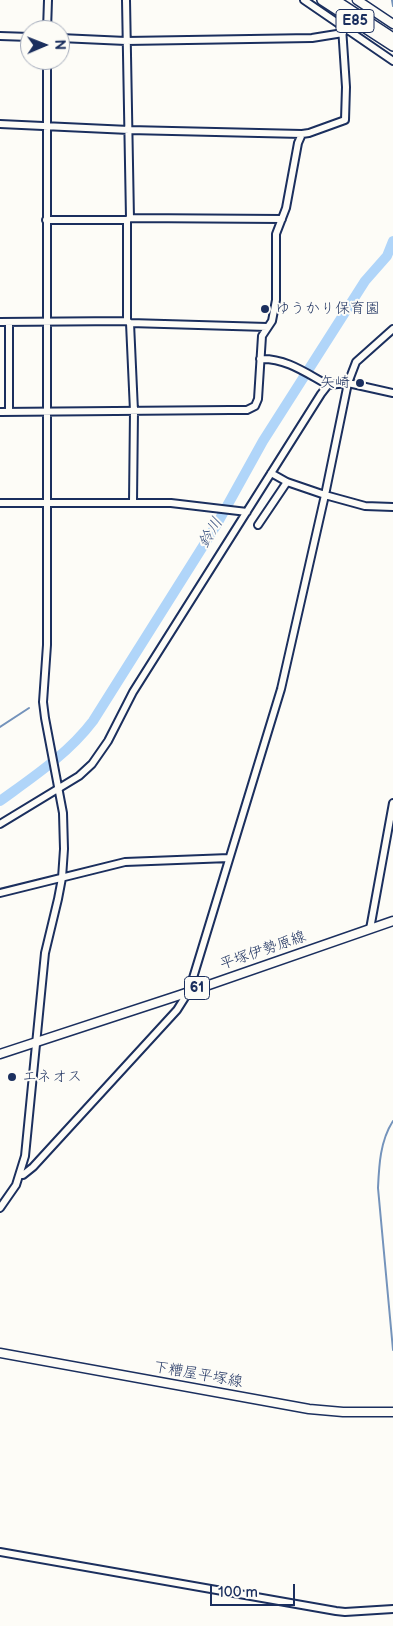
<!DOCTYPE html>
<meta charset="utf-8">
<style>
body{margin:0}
#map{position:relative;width:393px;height:1626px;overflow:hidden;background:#fdfcf7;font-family:"Balsamiq Sans",sans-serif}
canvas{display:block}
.north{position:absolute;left:20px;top:20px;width:50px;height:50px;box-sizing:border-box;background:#fdfcf7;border:1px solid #a3aaba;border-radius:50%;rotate:89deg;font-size:14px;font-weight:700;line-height:20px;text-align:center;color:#1b2f5e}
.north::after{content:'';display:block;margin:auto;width:18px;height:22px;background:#1b2f5e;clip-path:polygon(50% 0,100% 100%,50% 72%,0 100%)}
.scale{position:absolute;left:210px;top:1584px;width:85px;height:22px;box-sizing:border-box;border:2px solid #1b2f5e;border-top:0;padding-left:6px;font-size:15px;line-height:18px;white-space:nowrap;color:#1b2f5e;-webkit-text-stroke:4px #fdfcf7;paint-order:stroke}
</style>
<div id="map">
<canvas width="393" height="1626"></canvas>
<div class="north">N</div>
<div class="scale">100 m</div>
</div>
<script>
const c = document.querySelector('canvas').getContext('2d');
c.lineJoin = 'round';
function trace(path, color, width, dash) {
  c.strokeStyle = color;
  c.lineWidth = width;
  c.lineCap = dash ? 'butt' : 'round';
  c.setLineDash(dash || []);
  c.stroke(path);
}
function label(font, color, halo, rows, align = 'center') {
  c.font = font + ' "Balsamiq Sans","Klee One",sans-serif';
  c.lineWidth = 4;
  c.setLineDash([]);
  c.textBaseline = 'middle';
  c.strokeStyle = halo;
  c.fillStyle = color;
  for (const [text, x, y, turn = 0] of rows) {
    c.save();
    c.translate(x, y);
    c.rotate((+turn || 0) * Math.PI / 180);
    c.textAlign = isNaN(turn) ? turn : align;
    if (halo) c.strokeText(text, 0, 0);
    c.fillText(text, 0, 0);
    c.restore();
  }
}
const stream = new Path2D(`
 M392,0L393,6
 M0,727L29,708
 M393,1121C380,1141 379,1166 378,1188L393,1350`);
const river = new Path2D(`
 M0,801C33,777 68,754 93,721L217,524L263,441L365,281L387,256L393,241`);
const minor = new Path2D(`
 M126,0L130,218
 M304,0L393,61
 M47,30L48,0
 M0,36L30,37
 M60,38L126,41L312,38L343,33
 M0,124L129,130L302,134L309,133L345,120L346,87L342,27L345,21
 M46,220H127L130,218L282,219
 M127,220V321L130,323
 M0,322L127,321
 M260,359C286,358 306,373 328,385
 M0,412L230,410H247L255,406L258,399L262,336L272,321L276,300V234L286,208L298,143L302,134
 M9,412V322
 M271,473L287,482L325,495L365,506L393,507
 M133,502L134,411L130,323L267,327
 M0,503H171L247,512
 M258,525L287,482
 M0,824L79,776L92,764L108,741L133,692L321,394L328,385L348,383L393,393
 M0,893L125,862L229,858
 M370,929L393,803
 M20,1175H23L33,1167L177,1010L189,991L281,689L325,495L348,383L356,362L393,329
 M0,1208L16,1185L25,1156L45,953L58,899L62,878L64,849L63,813L45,718L43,702L47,645V60
 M0,1552L336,1611L345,1612L393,1609`);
const major = new Path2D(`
 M357,0L393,24
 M0,1054L180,995L393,921
 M0,1353L309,1409L343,1412H393`);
const highway = new Path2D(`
 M322,0L393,46
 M335,0L393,38`);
const markers = [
 [265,309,5,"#1b2f5e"],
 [360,383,5,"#1b2f5e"],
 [12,1077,5,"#1b2f5e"]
];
const shields = [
 [355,21,38],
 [197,988,25]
];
const shieldNames = [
 ["E85",355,21],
 ["61",197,988]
];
const poiNames = [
 ["ゆうかり保育園",275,309],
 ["矢崎",350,383,"right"],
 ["エネオス",22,1077]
];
const streetNames = [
 ["平塚伊勢原線",263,951,-19],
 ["下糟屋平塚線",198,1375,10]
];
const waterNames = [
 ["鈴川",211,533,-59]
];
trace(stream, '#7493bb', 2);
trace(river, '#b0d5f9', 10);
trace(minor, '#1b2f5e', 10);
trace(major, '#1b2f5e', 11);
trace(highway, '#1b2f5e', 12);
trace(minor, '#fdfcf7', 6);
trace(major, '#fdfcf7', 8);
trace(highway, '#fdfcf7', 9);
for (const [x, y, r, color] of markers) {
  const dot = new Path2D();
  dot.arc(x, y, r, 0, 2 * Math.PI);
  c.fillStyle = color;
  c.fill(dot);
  trace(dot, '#fdfcf7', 2);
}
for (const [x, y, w] of shields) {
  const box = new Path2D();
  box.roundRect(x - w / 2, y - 11.5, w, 23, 4);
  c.fillStyle = '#fdfcf7';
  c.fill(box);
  trace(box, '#1b2f5e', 1);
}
label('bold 14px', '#1b2f5e', null, shieldNames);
label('15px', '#1b2f5e', '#fdfcf7', poiNames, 'left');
label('15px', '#1b2f5e', '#fdfcf7', streetNames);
label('italic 16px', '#405885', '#fdfcf7', waterNames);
</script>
